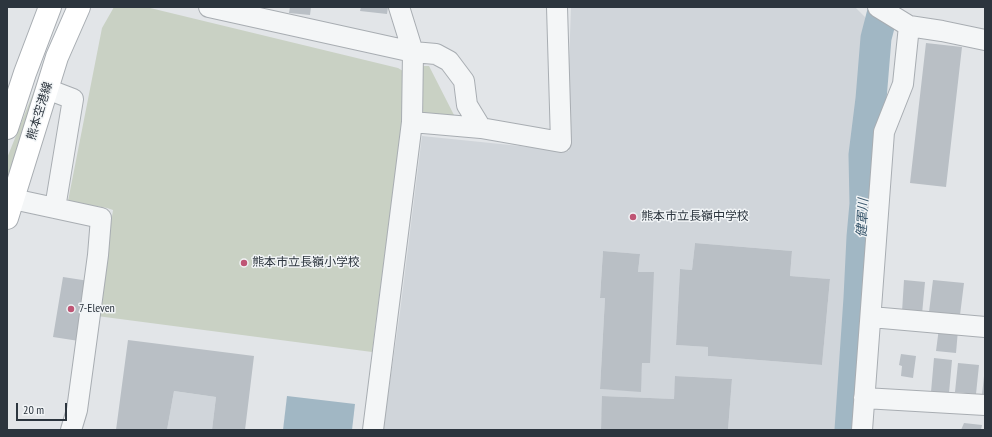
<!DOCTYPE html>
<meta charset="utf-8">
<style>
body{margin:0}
#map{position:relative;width:992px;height:437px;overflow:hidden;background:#e2e5e8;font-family:"PT Sans Narrow",sans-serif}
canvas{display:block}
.frame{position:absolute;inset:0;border:8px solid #2c353e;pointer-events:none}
.scale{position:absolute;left:16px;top:403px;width:51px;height:18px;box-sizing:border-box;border:2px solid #2c353e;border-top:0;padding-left:5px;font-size:12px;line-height:14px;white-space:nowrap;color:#2c353e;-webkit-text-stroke:3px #f1f4f6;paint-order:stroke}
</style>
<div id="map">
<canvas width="992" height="437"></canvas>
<div class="frame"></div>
<div class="scale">20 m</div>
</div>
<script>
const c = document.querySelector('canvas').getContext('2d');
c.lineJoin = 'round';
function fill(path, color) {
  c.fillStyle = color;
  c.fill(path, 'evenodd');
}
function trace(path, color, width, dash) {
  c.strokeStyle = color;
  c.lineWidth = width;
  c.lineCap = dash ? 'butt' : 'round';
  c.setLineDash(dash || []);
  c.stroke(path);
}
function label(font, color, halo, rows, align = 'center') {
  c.font = font + ' "PT Sans Narrow","Noto Sans JP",sans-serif';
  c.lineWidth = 3;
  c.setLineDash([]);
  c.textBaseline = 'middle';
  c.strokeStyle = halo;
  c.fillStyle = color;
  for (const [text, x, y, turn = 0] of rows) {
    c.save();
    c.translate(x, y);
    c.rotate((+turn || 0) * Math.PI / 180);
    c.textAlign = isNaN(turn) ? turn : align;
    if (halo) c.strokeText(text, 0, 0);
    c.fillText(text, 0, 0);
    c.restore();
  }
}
const built = new Path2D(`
 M571,7H855L865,17L863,70L855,192L841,430H728L732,379L676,376L674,399L603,396L601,430H383L400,312L422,136L569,151L570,144L569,64ZM695,243L792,251L790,276L830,279L822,365L708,356V347L676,345L680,269L692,270ZM603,251L640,254L638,272H654L642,363L640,391L600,389L605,298L600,297Z
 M174,391L216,397L212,430H167Z`);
const green = new Path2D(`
 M114,7H146L398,68L408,74L372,352L97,316L113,210L107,208L68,201L102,28Z
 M55,35L7,190V158L32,96Z
 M421,66H429L455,117L416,112Z`);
const water = new Path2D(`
 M287,396L355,404L352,430H283Z`);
const river = new Path2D(`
 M850,430L859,298L862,237L865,204L864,155L871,99L876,38L884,7`);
const building = new Path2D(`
 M290,7H311L310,15L289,13Z
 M361,7H388L387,14L360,11Z
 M926,43L962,47L946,187L910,183Z
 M695,243L792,251L790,276L830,279L822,365L708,356V347L676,345L680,269L692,270Z
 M603,251L640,254L638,272H654L650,363H642L641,392L600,389L605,298H600Z
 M63,277L89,281L79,341L53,337Z
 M904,280L925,282L922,314L902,312Z
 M933,280L964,283L960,315L929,312Z
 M939,328L958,330L956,353L936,351Z
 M128,340L254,356L245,430H212L216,397L174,391L167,430H116Z
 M901,354L916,356L913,378L901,376L902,366L899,365Z
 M934,358L952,360L949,393L931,392Z
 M958,363L979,365L976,394L955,392Z
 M675,376L732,379L728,430H601L602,396L674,399Z
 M984,376H985V396L982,395Z
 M964,423L982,425L981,430H961Z`);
const street = new Path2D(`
 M209,7L413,52L436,54L449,61L464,81L467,105L481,128
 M878,7L909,26L942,31L985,40
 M47,89L73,99L55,208
 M412,122L481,128L561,142L557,7
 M13,199L101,218L98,255L77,410L71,430
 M871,317L985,327
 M864,398L985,405
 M373,430L412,122L413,52L399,7
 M862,430L884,132L903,84L909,26`);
const secondary = new Path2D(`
 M7,128L25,73L50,7
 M7,218L57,57L79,7`);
const markers = [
 [633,217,4,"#bf5575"],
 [244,263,4,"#bf5575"],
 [71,309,4,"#bf5575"]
];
const streetNames = [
 ["熊本空港線",40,111,-73]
];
const poiNames = [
 ["熊本市立長嶺中学校",641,217],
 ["熊本市立長嶺小学校",252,263],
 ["7-Eleven",79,309]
];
const waterNames = [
 ["健軍川",863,218,-87]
];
fill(built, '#d0d5da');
fill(green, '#c9d1c4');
fill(water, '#a1b7c4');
trace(river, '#a1b7c4', 31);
fill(building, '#b9bfc5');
trace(street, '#a8adb2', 22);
trace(secondary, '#a8adb2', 24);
trace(street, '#f4f6f7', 20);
trace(secondary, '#fff', 22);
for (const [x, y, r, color] of markers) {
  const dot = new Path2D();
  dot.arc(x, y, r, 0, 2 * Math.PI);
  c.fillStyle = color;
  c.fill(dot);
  trace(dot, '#f1f4f6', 1.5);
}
label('12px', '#2c353e', '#f1f4f6', streetNames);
label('12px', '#2c353e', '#f1f4f6', poiNames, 'left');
label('italic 13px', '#3b596e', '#f1f4f6', waterNames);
</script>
